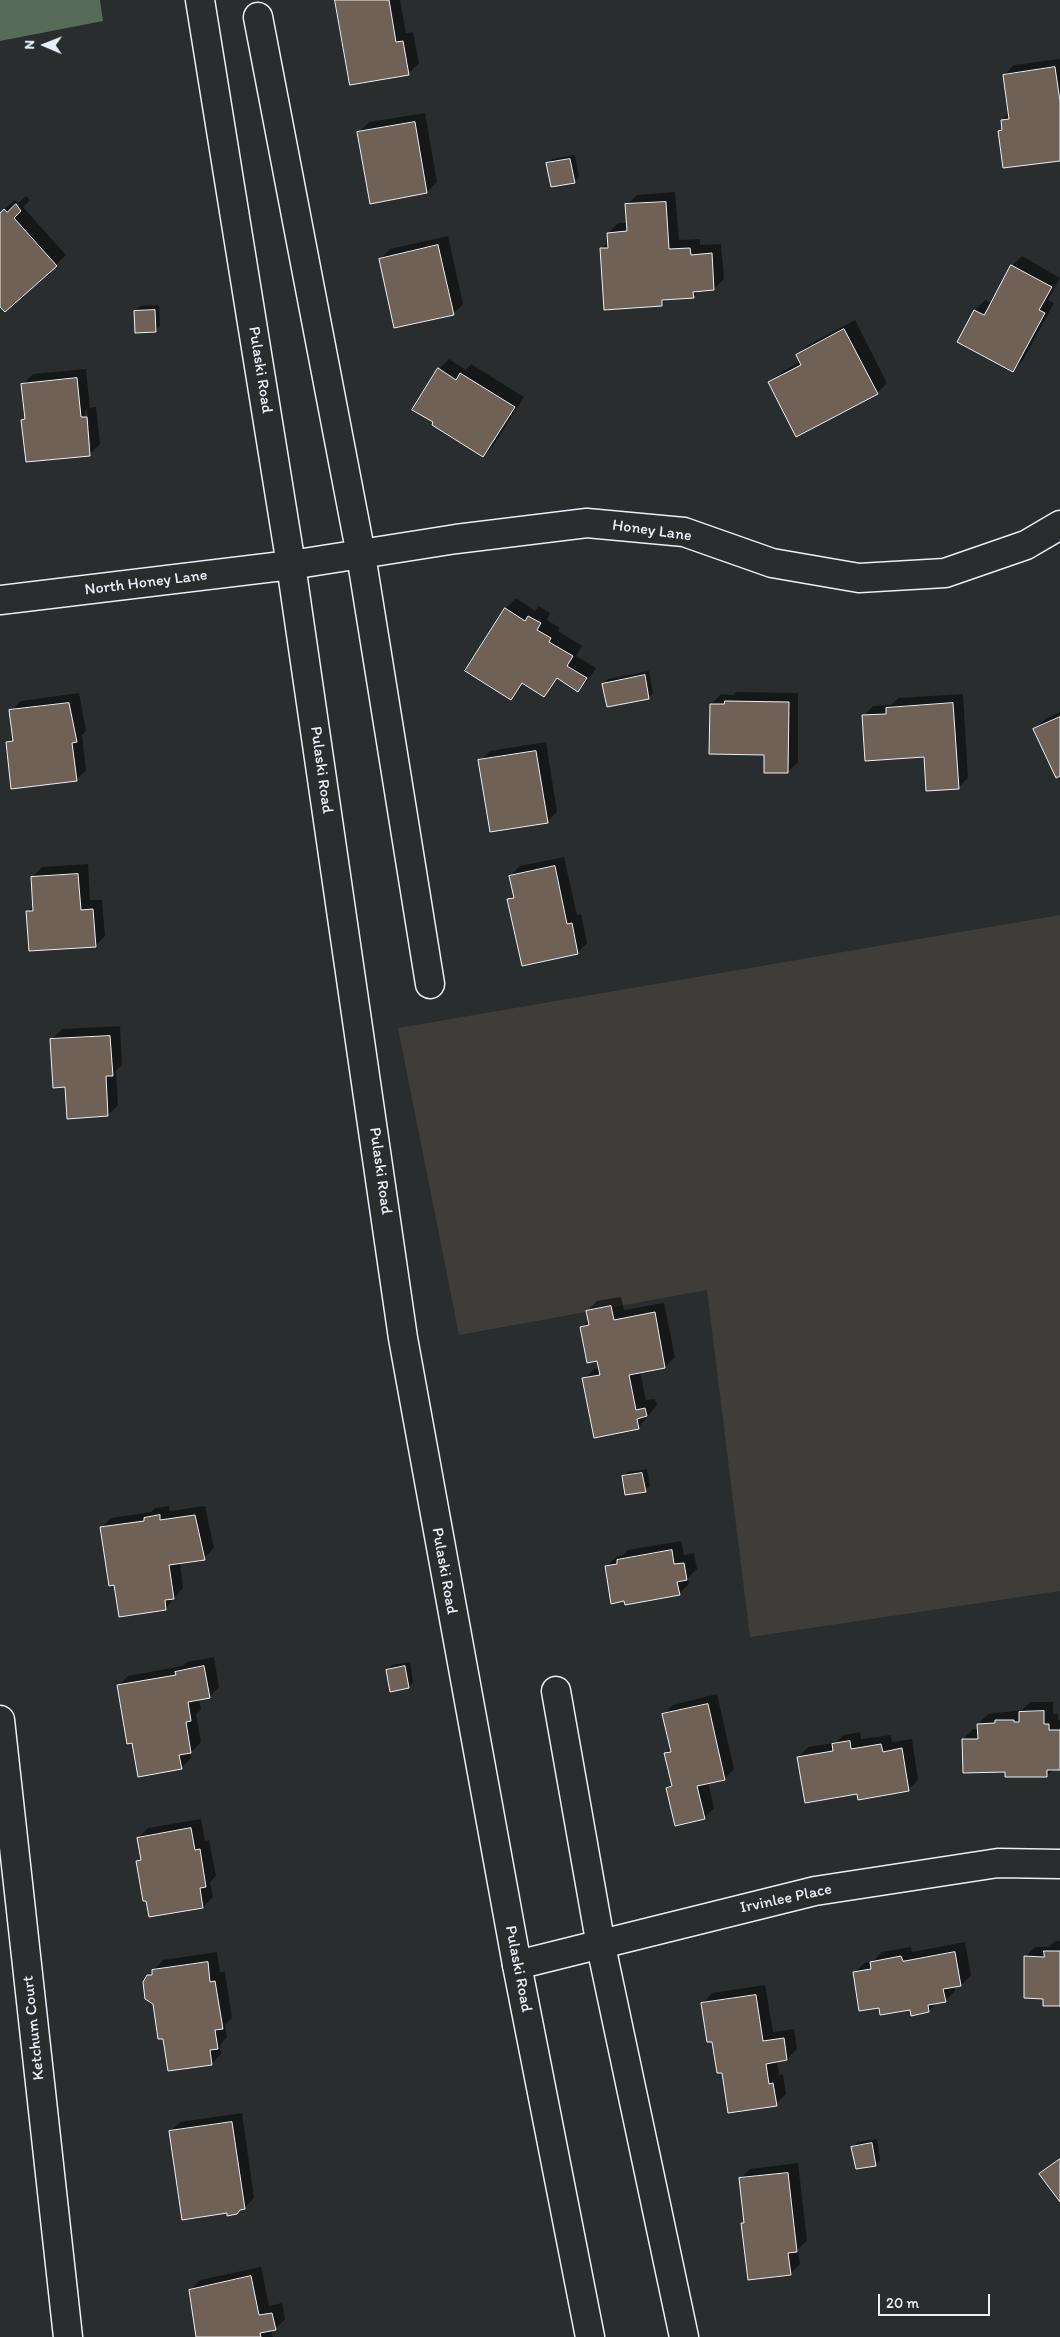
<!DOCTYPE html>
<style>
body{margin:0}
#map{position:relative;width:1060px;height:2337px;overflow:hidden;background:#2a2d2e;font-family:Itim,sans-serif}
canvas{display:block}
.north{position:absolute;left:20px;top:20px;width:50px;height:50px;-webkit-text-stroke:4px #2a2d2e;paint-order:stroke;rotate:271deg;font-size:14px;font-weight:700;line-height:20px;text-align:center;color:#e8f1f8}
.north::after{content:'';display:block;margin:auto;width:18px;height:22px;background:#e8f1f8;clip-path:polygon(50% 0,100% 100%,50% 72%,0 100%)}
.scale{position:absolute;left:878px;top:2294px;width:112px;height:22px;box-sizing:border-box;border:2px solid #e8f1f8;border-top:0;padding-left:6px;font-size:15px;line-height:18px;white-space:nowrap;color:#e8f1f8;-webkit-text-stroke:4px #2a2d2e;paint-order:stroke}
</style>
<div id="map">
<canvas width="1060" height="2337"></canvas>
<div class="north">N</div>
<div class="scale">20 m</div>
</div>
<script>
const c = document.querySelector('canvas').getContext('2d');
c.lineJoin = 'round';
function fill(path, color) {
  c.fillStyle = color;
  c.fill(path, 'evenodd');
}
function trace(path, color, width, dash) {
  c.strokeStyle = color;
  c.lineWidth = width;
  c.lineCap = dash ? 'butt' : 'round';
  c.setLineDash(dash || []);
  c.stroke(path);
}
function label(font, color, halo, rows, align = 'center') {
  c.font = font + ' Itim,sans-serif';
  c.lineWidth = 5;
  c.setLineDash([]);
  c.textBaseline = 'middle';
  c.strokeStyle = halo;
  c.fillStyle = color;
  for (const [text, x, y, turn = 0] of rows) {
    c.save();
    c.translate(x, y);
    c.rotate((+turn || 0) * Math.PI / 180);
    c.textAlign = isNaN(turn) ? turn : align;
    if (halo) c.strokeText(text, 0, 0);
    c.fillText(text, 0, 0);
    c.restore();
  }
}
const built = new Path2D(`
 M1060,915V1591L750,1637L707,1290L459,1335L398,1028Z`);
const green = new Path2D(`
 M0,0H100L103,21L0,41Z`);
const shadow = new Path2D(`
 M336,0H400L406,33L413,32L419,63L409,73L351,84Z
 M1060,59V159L999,131L1003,128L1002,120L1009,113L1004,75L1014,65Z
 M425,113L437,182L427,192L359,132L369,122Z
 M575,155L579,177L574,182L548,164L552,159Z
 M675,192L679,240L700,239V245L721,244L724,279L714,289L700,290L693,297L667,299L662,304L601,249L609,241L608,233L618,223H628L627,205L637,195Z
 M26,196L30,200L23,207L66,255L56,265L0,305V213L15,200L18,203Z
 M448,236L463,304L453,314L380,259L390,249Z
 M1022,256L1060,278L1048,300L1054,303L1023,360L1013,370L975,310L985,300L992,304L1012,266Z
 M159,305L160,326L155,331L135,311L140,306Z
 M855,320L887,383L877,393L770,383L780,373L801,361L798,355L808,345Z
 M449,359L466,370L471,364L524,397L493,446L483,456L439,369Z
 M86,369L90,408L96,407L100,444L90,454L23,420L26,417L23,384L33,374ZM87,410L91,447H88L85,411Z
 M516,598L535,611L539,606L550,613L547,620L560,628L558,631L582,646L576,656L596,668L588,680L578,690L559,678L544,695L525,683L511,698L467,670L506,608Z
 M649,671L653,693L649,697L603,684L608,679Z
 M736,692L798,693V762L788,772L711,704L721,694L733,695Z
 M79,693L86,731L82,735L86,770L76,780L7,743L14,736L11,711L21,701Z
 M963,694L968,778L958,788L925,756L863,716L873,706L891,705L898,698Z
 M1060,712V774L1035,729L1045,719Z
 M546,742L557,812L547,822L480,761L490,751Z
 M564,857L577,915L581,914L587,943L577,953L509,900L514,894L510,876L520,866Z
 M88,864L90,900H102L105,936L95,946L28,912L34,905L32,877L42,867Z
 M120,1026L122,1065L116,1071L118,1105L108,1115L66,1086L52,1039L62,1029Z
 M621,1297L624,1310L664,1303L675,1357L665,1367L640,1372L646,1400L655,1399L657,1405L638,1428L584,1379L594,1369L600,1368L598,1360L582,1327L589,1320L587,1311L597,1301Z
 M647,1469L650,1486L645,1490L623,1476L628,1472Z
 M169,1506L170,1511L205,1506L214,1548L204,1558L180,1562L183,1588L166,1608L115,1583L101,1528L111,1518L151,1512L155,1508Z
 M681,1541L684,1555L694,1553L697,1569L688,1578L689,1584L679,1594L606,1567L616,1557L623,1555L628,1550Z
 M214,1657L219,1687L209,1697L199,1699L201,1710L196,1714L201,1742L190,1753L191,1758L181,1768L133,1741L118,1686L128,1676L182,1666L187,1662Z
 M410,1662L413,1682L409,1687L387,1670L392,1665Z
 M717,1694L734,1769L724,1779L708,1782L714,1808L704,1818L668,1788L672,1783L666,1753L671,1748L663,1715L673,1705Z
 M1030,1702H1053V1714H1058V1720H1060V1769H1054L1047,1776L1006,1771L963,1739L973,1729H979L978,1724L988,1714L1022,1710Z
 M860,1732L861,1739L891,1735L892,1742L912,1739L918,1780L908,1790L858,1793L798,1757L808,1747L835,1743L844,1735Z
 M201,1819L205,1841L209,1840L216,1876L210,1882L213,1897L203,1907L150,1916L137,1861L141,1857L138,1838L148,1828Z
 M1055,1941H1060V2005L1044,1997L1025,1957L1035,1947H1049Z
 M965,1942L971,1975L961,1985L954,1986L955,1991L945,2001L937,2002L929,2011L880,2006L854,1973L864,1963L873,1961L882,1952L911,1947L912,1952Z
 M217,1952L220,1972H225L232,2018L225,2025L227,2037L220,2045L221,2054L211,2064L164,2037L148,1976L163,1960Z
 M765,1985L773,2032L794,2029L797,2049L787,2059L777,2061L779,2075L783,2074L786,2094L776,2104L723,2071L703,2003L712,1993Z
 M242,2113L254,2198L244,2208L170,2132L180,2122Z
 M877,2139L880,2160L875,2164L853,2147L858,2142Z
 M1060,2157V2200L1041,2174Z
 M798,2163L807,2241L798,2249L800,2264L790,2274L742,2224L745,2221L740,2179L750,2169Z
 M261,2267L269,2306L282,2303L285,2319L275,2329L271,2330L273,2337H197L190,2290L200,2280Z`);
const building = new Path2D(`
 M335,0H389L396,42L403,41L409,75L350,85Z
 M1055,67L1060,101V161L1003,168L998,131L1002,130L1001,120L1009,119L1003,75Z
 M415,122L427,193L370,204L357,132Z
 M570,159L575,183L551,187L546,163Z
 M666,202L669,249L690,248L691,255L712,253L714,290L693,292L694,298L662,300V306L604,310L600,248H608L607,233L627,231L625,204Z
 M16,204L21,211L14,218L57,266L5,312L0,307V213L4,209L7,212Z
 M438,245L454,315L394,328L379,259Z
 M1011,265L1052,287L1039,310L1045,313L1013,372L957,342L974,310L984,315Z
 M155,310L156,332L135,333L134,311Z
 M844,329L878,394L796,437L768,382L801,365L796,355Z
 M438,368L456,380L460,373L515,407L483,457L432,425L433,422L412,410Z
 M77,378L81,417H87L90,456L26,462L21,420L25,419L21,384Z
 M505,608L525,621L528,616L541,623L537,630L551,638L549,642L573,656L567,666L587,678L578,692L557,678L544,697L522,683L511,700L465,671Z
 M645,675L649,699L607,707L602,684Z
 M725,701L789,702L788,773H764V755L709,754L710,704H724Z
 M69,703L77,742L72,743L77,781L11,789L6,742L13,741L9,710Z
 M953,703L959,789L926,791L924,757L865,761L862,715L886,714V708Z
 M1060,717V776L1056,778L1033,729Z
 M536,751L548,823L490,832L478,760Z
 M555,866L567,924L572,923L578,954L522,966L507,899L514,898L509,876Z
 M78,874L81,910L93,909L96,947L29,951L26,911H33L31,877Z
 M110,1036L113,1076H106L108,1116L67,1119L65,1087L53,1088L50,1039Z
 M611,1306L614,1320L655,1312L665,1368L629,1375L636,1410L645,1408L647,1416L637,1419L639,1429L594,1438L582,1378L600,1375L597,1361L587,1363L580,1327L589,1325L586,1311Z
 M642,1473L646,1492L625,1495L622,1476Z
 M160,1515V1520L195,1515L205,1560L169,1565L174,1599L165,1600L166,1610L119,1617L114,1585L109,1586L100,1527L144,1521V1518Z
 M672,1550L674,1564L684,1563L687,1580L677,1582L680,1595L625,1605L624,1601L611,1604L605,1566L617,1564V1560Z
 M204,1666L210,1698L188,1702L191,1721L186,1722L191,1753L179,1755L182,1769L138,1777L132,1743L127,1744L117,1685L176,1675L175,1672Z
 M405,1666L409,1688L390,1692L386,1670Z
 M708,1704L725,1780L697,1786L705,1819L675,1826L666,1788L672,1786L664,1753L671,1752L662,1714Z
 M1044,1711V1724H1049V1730H1060V1770H1047V1777H1005V1772L963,1773L962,1739H978L977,1724L995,1723V1720H1014V1722H1019V1712Z
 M850,1741L851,1749L881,1744L883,1752L902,1748L909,1791L858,1800L857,1794L805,1803L797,1757L833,1751L832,1744Z
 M191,1828L195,1850L200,1849L206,1887L200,1888L203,1908L149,1917L146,1901H143L136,1861L141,1860L137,1838Z
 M1044,1951H1060V2006H1043V1999L1024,1998V1956L1044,1957Z
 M955,1952L961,1986L943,1989L946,2002L928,2005L929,2012L911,2016L910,2010L880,2015L879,2008L859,2011L853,1972L871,1969L870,1962L901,1956L903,1961Z
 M208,1962L210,1982L215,1981L223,2029L215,2030L218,2049L210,2050L212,2065L168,2071L163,2039H158L153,2004L145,1999L143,1982L147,1975H152V1970Z
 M756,1995L763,2041L784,2038L787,2060L766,2064L769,2084L773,2083L777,2106L728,2113L722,2073H717L712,2042H707L701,2003Z
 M232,2122L245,2209L240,2210L237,2214L227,2216V2213L182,2220L169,2131Z
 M872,2143L876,2166L856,2169L851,2147Z
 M1060,2159V2202L1039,2174Z
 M788,2173L797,2252L788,2253L791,2275L748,2280L741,2223H744L739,2178Z
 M251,2276L259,2315L272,2313L276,2330L260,2333L261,2337H196L189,2290Z`);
const minor = new Path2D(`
 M258,17L361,555L430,984
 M0,600L291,565L456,539L587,523L684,532L772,563L859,578L945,573L1026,545L1060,525
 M556,1691L601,1946L684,2337
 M0,1720L68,2337
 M517,1965L815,1891L998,1863L1060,1864`);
const major = new Path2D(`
 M200,0L291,565L403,1338L517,1965L590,2337`);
const streetNames = [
 ["Pulaski Road",260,370,81],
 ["Honey Lane",652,531,8],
 ["North Honey Lane",146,583,-7],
 ["Pulaski Road",321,770,82],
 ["Pulaski Road",380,1171,82],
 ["Pulaski Road",444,1571,80],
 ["Irvinlee Place",786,1899,-12],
 ["Pulaski Road",518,1969,79],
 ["Ketchum Court",34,2028,-96]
];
fill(built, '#3f3d3a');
fill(green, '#566c58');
fill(shadow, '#0007');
fill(building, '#706157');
trace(building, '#e8f1f8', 1);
trace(minor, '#e8f1f8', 31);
trace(major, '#e8f1f8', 31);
trace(minor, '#2a2d2e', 28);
trace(major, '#2a2d2e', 28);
label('16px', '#e8f1f8', '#2a2d2e', streetNames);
</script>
